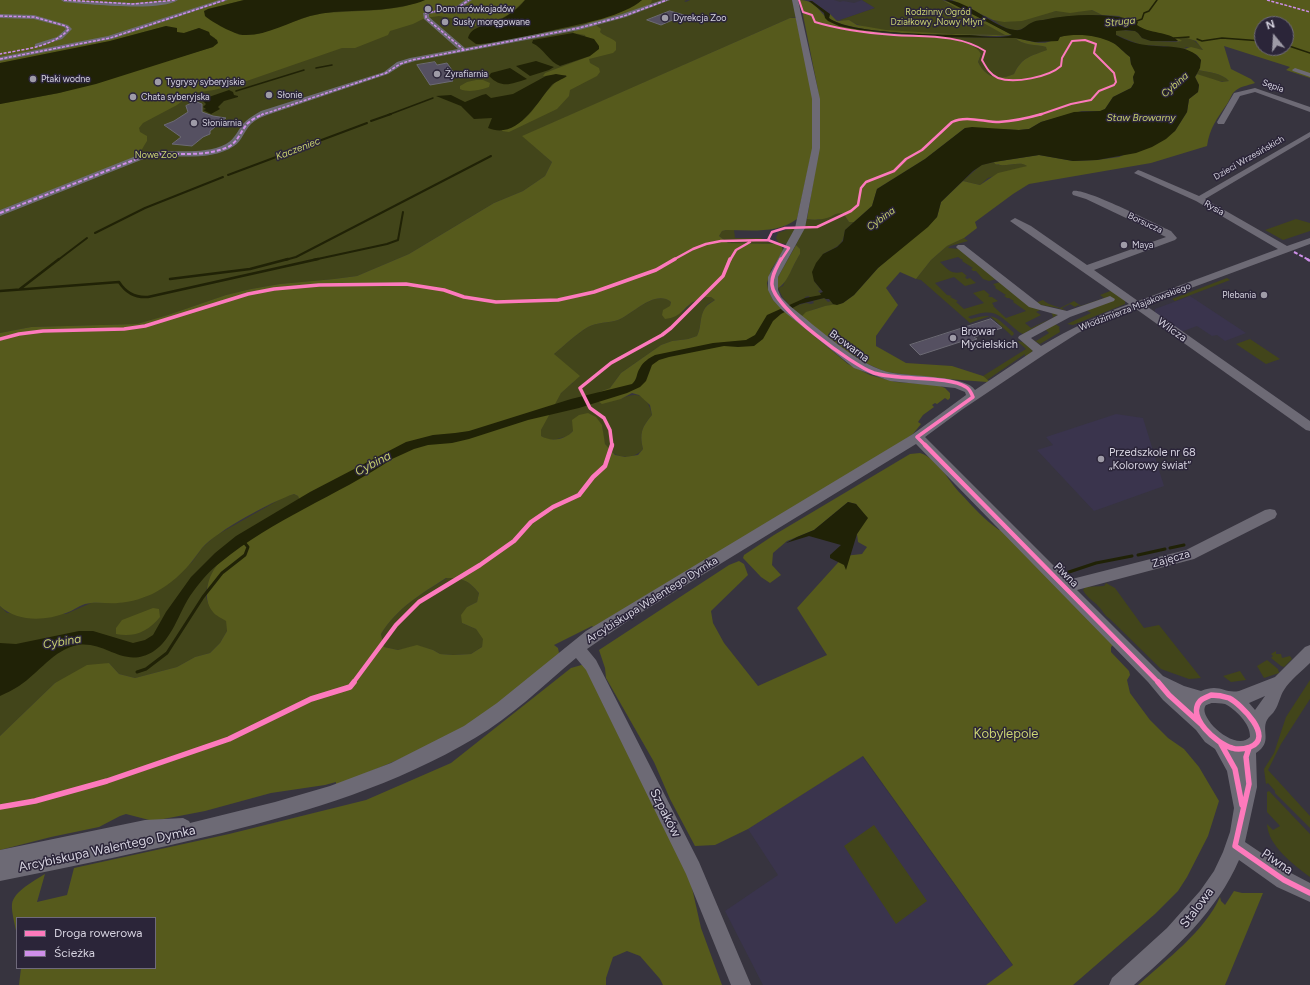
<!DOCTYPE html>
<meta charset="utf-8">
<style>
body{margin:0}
#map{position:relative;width:1310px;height:985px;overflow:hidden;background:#37343f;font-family:Figtree,sans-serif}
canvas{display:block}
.legend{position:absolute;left:16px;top:917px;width:140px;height:52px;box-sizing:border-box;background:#2b2539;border:1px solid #6f6a7b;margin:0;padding:5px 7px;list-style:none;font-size:12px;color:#d5d2df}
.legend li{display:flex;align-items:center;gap:8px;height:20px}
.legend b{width:20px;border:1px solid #6f6a7b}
.north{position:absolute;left:1254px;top:16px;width:40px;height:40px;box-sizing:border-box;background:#2b2539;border:1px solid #6f6a7b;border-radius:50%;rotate:342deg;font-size:11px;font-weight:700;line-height:16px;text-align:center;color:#d5d2df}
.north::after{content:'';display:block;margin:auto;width:14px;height:18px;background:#9e9ba7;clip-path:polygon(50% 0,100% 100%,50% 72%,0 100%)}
</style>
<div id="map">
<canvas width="1310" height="985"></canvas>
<ul class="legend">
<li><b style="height:5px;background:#fd7abc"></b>Droga rowerowa</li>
<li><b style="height:5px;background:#ce8fe9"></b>Ścieżka</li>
</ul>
<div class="north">N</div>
</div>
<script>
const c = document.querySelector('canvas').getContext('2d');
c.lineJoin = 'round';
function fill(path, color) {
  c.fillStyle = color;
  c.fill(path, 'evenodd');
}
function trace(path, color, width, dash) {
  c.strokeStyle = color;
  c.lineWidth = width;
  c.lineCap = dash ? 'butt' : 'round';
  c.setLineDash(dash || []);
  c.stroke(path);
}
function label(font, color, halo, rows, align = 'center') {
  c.font = font + ' Figtree,sans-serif';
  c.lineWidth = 3;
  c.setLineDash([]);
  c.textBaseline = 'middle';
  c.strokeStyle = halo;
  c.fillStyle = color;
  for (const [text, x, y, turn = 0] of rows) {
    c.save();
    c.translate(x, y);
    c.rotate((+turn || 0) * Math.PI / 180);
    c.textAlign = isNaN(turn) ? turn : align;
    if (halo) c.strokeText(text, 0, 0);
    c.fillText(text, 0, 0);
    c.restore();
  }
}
const built = new Path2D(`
 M808,0H834L840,2L843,1L854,3L862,0L875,8L837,21L812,1Z
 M1190,296L1246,333L1225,341L1217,335L1212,336L1197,326L1181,332L1155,314V309Z
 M1116,414L1143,418L1164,486L1094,511L1037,450L1053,445L1046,437Z
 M862,756L1013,966L986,985H763L725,911L778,875L748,829Z`);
const green = new Path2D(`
 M0,0H687L684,1L686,2L690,0H792L797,17L790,18L523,136L552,162L545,176L523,191L494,203L409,254L357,276L334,279L280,284L251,289L226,295L168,315L137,324L31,327L0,333Z
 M862,0H942L1006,35C974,34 941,34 909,32C889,31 866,31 849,20L843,21L840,20L875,8Z
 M1084,10H1092L1102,15C1080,15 1056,17 1034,22C1027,24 1024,31 1015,30C1007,30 999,24 993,20C1022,25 1030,15 1056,11C1066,10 1074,14 1084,10Z
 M1119,30L1135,31L1138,33L1142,38L1151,41L1180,42L1178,38C1191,36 1196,41 1203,50L1186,47L1184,49L1164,46L1141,45L1116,35V31Z
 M943,37L1015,38C1023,46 1036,44 1046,47L1048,50C1031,56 1022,57 1014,74C998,81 986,78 978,62L981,54L973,46Z
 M1198,70C1208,72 1222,73 1229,81C1221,84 1205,77 1197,74Z
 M994,162L995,164C1005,168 1020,160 1028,166L988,178L980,185L963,181L981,165Z
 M838,213H843L849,222H854L845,230C843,246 838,246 823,254L814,281L821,290L818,291L822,295L810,298L809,296L805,297V298L795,306L806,303L811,304L814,303L813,301L824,298L828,302L831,301L833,304L837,305C825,306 811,308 801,317L783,298L778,288L783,286C785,280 788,276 791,271C794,265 796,260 800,254V249L796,245L807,219L818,220Z
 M1296,219L1310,223V231L1283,240L1265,230Z
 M789,229H796L788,244L779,243L776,238L778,233Z
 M726,230H734L735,238H761L763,239L762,241L777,244L728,243L719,236L722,231Z
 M964,238L968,241L950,246L948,248L959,249L997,279L989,281L983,279L976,271H973L971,269L973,268L962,261L963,260L958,257L940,262C947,269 952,275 962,272L967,276L965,277L967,279L970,278L976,283L965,286L954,277L935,283L947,295L952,296L950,297L958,301L956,302L964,309L984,303L973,293L984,290L990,295L988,296L990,297H992L998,301L992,303L994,306H993L1006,318L1026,311L1013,302L1014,301L1009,298H1007L1004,296L1006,295L995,288L996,287L993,284L1001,282L1040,310L1036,312L1041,315L1025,323L1031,328L1052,318L1053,316L1051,312L1059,314L1023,334L1019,332C998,315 996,307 968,317L971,319C994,312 996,317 1013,332L1014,334L1012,336L990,316L970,323L921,280L916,279L931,260L947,246Z
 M1227,278L1230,280L1175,301L1172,299Z
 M1113,290L1125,301V304L1073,325L1067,324L1091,313L1078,305L1075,307L1070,304L1062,308L1066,311C1056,306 1046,307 1035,303L1043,300C1049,305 1053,305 1060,308L1074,301L1081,306L1104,298L1100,295Z
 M706,297H711L715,300C712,302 709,303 707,305C699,315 702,326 697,336L688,339L672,341L661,345L621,373L610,388L599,392L621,399C638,390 648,396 652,415C642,427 639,433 643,449C633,461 613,459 605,444C603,439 603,431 602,425L573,431L568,436L557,439L548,440L541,436V430C549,414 556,392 573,383L554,354C565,345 576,334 588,327C597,322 609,323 618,320C633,314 655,289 671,302L670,306L682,313L692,303Z
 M1055,324L1060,327L1059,328L1060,332L1040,344L1030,338L1036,341L1049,333L1045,329Z
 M1250,339L1280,359L1266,364L1236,344Z
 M1017,341L1023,342L1033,351L1025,358V354L987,380L983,376L1026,349Z
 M294,494L298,496L303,508C272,526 207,555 206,596C206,600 210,606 212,610L226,584L227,631L220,643L210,653L195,657L177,667L135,678L119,674L109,663L55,683L0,736V606L7,613L66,614L91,603H118L157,591L192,562L202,548L215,536L284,497Z
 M447,578C463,578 468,580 479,593L477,602L467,607L462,623L476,629L484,639L482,647L471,654L453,655L440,654L433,650L418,646L398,650L384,647L381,634C397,608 421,594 447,578Z
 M1106,583L1115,588L1144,628L1159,625L1201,678L1189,679L1161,669L1110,619C1103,614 1104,612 1099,607C1093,600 1087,598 1083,590L1085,587L1104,586Z
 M1276,651V654H1281L1282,658L1290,656L1292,659L1284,667L1281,666L1271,658L1273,656L1271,654Z
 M1267,660L1278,669L1279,673L1264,678L1257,666Z
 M1240,671L1246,680L1231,682L1223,676Z
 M1310,680V699L1281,744L1268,770L1310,816V828L1275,793V791L1268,783L1266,784L1264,769L1274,753L1286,717Z
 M1269,791L1310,834V877C1294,865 1268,846 1267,824L1273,830L1280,826L1267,812V792Z
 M874,825L927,901L896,924L844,846Z`);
const forest = new Path2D(`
 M0,0H244L208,9L231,30L239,35H245L258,34L310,16L324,13L379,10L402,7L425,0H525L511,13L497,21L481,27L469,25L463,20L439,16L425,18L413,24L390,31L388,35L355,48H342L238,84L214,90L193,93L177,105L143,123L139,128L140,132L147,136V141C143,147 141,152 136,157L0,210V104L59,93L213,47L215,38L210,35L209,32L199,28L181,34L166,26L110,41L0,63Z
 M642,0H652L651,3L647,6L590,24L586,23L615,14Z
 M800,0C817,0 821,16 833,23C838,27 877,32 885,33C905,36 973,34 981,54L978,62C986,78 998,81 1014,74C1022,57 1031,56 1047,50L1046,47C1036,44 1023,46 1015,38C1025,39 1038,45 1048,42C1052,41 1056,38 1060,37C1075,31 1099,35 1114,43C1119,47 1125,53 1130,57L1131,64L1136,72L1133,77L1134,83L1131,88L1113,97L1105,109L1101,111H1082L1041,122L1029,129L1019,130L965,128L925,159L877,189L872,206L854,222H849L843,213C834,213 834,216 827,218C820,220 813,220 807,219L819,147L820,118L818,90Z
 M942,0L955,4L1012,35L996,36C963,35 852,36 829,18L830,14L837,21L849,20L857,25L886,30L952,34L1005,35Z
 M952,0H1310V78L1286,70L1290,67L1224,46L1231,69L1251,79L1255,83C1247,86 1239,86 1233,93C1231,96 1229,101 1227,104C1217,119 1210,127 1207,146L1151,163L1029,184L1013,194L975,222L977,228L964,238L947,246L931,260L916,279L900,272L886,288L898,305L876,336V346L906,363L952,366L983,376L989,381L987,382L934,378L886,372L856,359L801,317L806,312L825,306L843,303L854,295L878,268L937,217L941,202L963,181L980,185L998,173L1027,166C1020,160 1005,168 995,164L994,162L1039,155L1073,161L1097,160L1119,157L1175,131L1187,112L1189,99L1198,92L1199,85L1195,77L1197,74L1222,82L1229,81C1222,73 1208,72 1198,70L1201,60L1197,55L1184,49L1191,47L1203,50L1196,41L1187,38H1178L1182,41L1176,42L1178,41L1174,38L1142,29L1119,16L1102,15L1092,10L1070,13L1056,11L1022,21L1004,22L993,20ZM1262,24H1286V48H1262Z
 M790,18H796L812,91L813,147L797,219C777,234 750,230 726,230L722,231L719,236L728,243L777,244L782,247L783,251L771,270L767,283L768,289L773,300L794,319L848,364L870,375L896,382L938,385L945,388L950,393V398L948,400L945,398L937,404L935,403L932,405L934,407L923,415L918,422L921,424L913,434L902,442L594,628L592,626L554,645L558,648L559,653L513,694L447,739L336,786V782L325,785L271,793L205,811L153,821L126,814L120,816L99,827L51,837L0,850V736L55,683L87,665L109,663L119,674L135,678L177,667L195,657L210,653L220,643L227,631L226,621C222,618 216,616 213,612C201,598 208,574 220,562C244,539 275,524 303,508L298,496L294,494C272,501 217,531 202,548C199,552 196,556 193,560C184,572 169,585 156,592C145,598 131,602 118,603C107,604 96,601 85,604C78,606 73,611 66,613C45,621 17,622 0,606V333L31,327L137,324L168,315L226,295L251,289L280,284L334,279L357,276L409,254L494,203L523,191L545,176L552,162L522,136ZM706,297H711L715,300C711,303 708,304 705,308C699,317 702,326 697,336L688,339L672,341L661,345L621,373L610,388L599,392L595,399L602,404L621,399L632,393L639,395L650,405L652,415C642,427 639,433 643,449L638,455L625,457L615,455L605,444L602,425L596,417L588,413L579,415L572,420L573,431C565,440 551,442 541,436V430L561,393L580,376L554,354C565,345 576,334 588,327C597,322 609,323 618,320C633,314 655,289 671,302L670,306L663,310L662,315L665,319C682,317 682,309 693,302C697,300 702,299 706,297ZM446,578C463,578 468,580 479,593L477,602L467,607L461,615L462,623L476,629L483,639L482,647L471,654L453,655L440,654L433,650L417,645L398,650L384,647L381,634C397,608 421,594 446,578Z
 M596,25L601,29L600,32C603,36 611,37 616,42V50L613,53L589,59L590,63L599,68L600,72L597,76L570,90L569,96L557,109L509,132L502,131V129C530,125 535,102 553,85C556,81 562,79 566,77V75H563L543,76L545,73L590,56L585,35L573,33L574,31Z
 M476,80H483L490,83L489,87C480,90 469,93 460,89V86L467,82Z
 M796,245L800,249V254C793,264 788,283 778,288V277Z
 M920,453C939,459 948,481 961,494C973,507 985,520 999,530L1002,529L1114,644L1111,647V652L1129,671L1130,675L1127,680L1130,693L1150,720L1168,738L1184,749L1199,767L1219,801L1208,836L1187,877L1178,891L1155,914L1073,985H986L1013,965L863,756L748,829L715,845L695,846L670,799L654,762L606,678L605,668L599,650L729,565L739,561L744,564L748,575L711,611L713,623L724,643L758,686L827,655L797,608L844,556L862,554L867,547L858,542L857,534L867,518L856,504L848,502L814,530L787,541L773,553L772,565L781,575L770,583L761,577L743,558L744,555L774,535L910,454Z
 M153,608L159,609L160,617C149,631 134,638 116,634V628L122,620Z
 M585,664L688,870L701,928L722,985H663L660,979L640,956L627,951L613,957L606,978V985H19L21,968H155V918H17V936C16,928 11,912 12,904C14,891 34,881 45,874L37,902L67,895L74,868L229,834L366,800L451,763L571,668Z
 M1234,891L1242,893H1263L1225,985H1138C1166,960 1205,931 1220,897L1221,901L1225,905Z`);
const water = new Path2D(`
 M244,0H425C419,3 412,4 405,6C374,13 341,8 310,16C289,22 268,35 246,35C236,36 212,22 205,16L204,11L208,9Z
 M525,0H642C624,16 582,24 558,29C533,35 507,42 480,44H476L468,38C471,26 488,25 497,21C508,16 518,9 525,0Z
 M945,0C969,0 993,28 1015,30C1023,31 1025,26 1031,23C1034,21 1039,20 1043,20C1072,14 1105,13 1134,20L1138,22L1137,25C1149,34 1169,31 1178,41H1151L1142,38L1138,33L1135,31L1126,30L1116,31V35C1125,40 1136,44 1146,45C1163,48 1189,43 1201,60L1200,68L1195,77L1199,85L1198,92L1189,99L1187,112L1175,131L1166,139L1152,147L1136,153L1097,160L1073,161L1039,155L994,162L982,165L973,171L941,202L937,217L928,227L878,268L854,295L843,303L837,305L833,304L829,299H826L824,298L800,304L781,314L773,321L763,339L754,346L738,347L724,346L669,357L659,360L652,365L646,381L640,387L627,393L579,408L528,420L469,439L452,443L428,445L414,449L392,459C337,496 273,519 221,562C209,571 199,583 190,596C179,613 172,639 154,651C124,670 107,641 78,645C54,649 38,674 19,686C13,690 6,693 0,696V643L16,644L79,631H93L133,643L145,640L153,635L166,612L191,577L215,553L236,536L310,492L406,442L433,435L455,433L469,431L571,399L632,384C638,379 636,373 640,368C643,362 649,358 655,355L713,343L746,340L755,335L767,315L805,298L821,295L820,293L823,292L814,281L812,272L816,263L823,254L837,247L843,241L845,230L872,206L877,189L925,159L965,128L972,127L1019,130L1029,129L1041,122L1074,112L1100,111L1105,109L1113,97L1131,88L1134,83L1133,77L1135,72L1131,64L1130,57C1124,53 1119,46 1113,43C1097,35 1077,33 1060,37L1058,41L1035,42L1015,38L943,37L860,30L839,26L828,21L825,18L824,13L809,1H812L830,14L829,18C849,34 941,35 969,35C982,36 1000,39 1012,35Z
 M166,26L177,28V32L184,33L199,28L209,32L210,35L217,40L218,43L213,47L96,84L59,93L0,104V63L110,41Z
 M573,33L594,39L599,46V49L590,56L560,66C549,62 544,48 532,43L533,40Z
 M536,61L554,67L549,70L530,76L516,66Z
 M510,68L527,79C511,84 502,89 489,76L491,73Z
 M556,74L567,76C562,80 555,81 551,86C536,104 517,140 488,128L492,118L474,119L461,106L436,96L451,95L465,102L482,95L486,94L491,98L513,94L546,76Z
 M229,90L233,92L234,95L238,96V97L224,101L218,107L220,109L211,114L203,110L206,109L203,107L206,104L203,101L206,98Z
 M848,502L856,504L868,518L857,534L846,570L844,565L830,558V555L841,545L809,536L786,543L797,537L814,530Z`);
const streamFar3 = new Path2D(`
 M1134,22L1142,19L1144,13L1149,11L1157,0
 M1174,38L1189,37
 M1197,39L1202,41L1222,38L1262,41
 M1286,45L1310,53
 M316,68L332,65
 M236,91L304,70
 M388,115L433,98`);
const streamFar2 = new Path2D(`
 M371,121L391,114
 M228,175L367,123
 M95,233L145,208L223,177
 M58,260L87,238
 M285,260L296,257L491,156
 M313,260L387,244L398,240L403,212`);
const streamFar1 = new Path2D(`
 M170,279L250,269L288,259
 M20,289L59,259
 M0,291L119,282C126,293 135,298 148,297L318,259`);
const stream = new Path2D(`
 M1170,548L1184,545
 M1138,555L1165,549
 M1063,574L1096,563L1132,556
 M137,672L146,669L167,653L203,597L222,573L245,555L248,547L243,541`);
const building = new Path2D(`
 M670,11L684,15L661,25L647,20Z
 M435,62L437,65L447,63L454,73L448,74L453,81L430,85L417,65Z
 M194,102H197L202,104V112L213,116L226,118L210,131V134L203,137L192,146L172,144L181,137L164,125L174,121L188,112L186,106Z
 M991,319L1002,328L974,337L977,339L965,343L963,341L920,355L910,345Z`);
const minor = new Path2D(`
 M61,0L133,3L178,0C161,12 87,4 64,2Z
 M219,0H228L112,39L0,61V57L108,36Z
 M465,0H472L461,8L429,14V17L465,48L579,26L622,14L662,0H670L626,17L579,30L415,61L402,65L388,74L267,115C261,117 255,120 251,124C244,131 242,141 234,146C209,163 174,153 146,158L0,216V210L141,154C169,147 200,157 226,144C236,139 238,128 246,121C250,117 256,114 261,111L384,72L397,62L410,58L458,49L424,19L423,13L457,6Z
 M792,0H798L820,99V148L805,228L778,277V290L781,297L790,306C817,327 860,368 893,373C910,376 967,376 975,390L1033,351L1018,338L1019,336L1058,315L1029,307L958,249L956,247L958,245H964L1041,305L1067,311L1110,296L1115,299L1114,301L1070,317L1031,338L1041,346C1070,329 1098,315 1129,304L1010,221L1015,218L1031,226L1087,265L1166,237L1086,199L1073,195L1072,193L1073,191C1086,188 1155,224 1171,231L1177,238L1175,240L1094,270L1138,301L1278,249L1196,201L1134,173L1138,170L1141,171L1199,196L1310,132V137L1205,199L1287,246L1310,238V244L1145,305L1310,421V431L1306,430L1136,309L1105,320L1078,333L1045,354L963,409L925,437L1068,580L1186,550L1265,510L1270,509L1275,510L1277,514L1275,518L1194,559L1077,590L1163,676L1184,686L1201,691C1220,683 1224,694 1239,691L1275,677L1305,647L1310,645V663C1302,671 1290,680 1284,690C1280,696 1279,704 1275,710C1273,714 1269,716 1267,720C1261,731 1273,742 1256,753L1257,787L1245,842L1291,873L1310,883V902L1277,887L1239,860C1217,911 1175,949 1134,985H1109L1112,978L1167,928L1200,891L1214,871L1223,852L1230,832L1234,808L1227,771L1215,749L1205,742L1196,730L1163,700L1148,682L916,444L632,618L587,649L596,660L699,862L751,985H731L686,874L586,670L576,658C543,686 511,717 475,738C396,785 310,811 222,833C148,851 74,866 0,881V850L145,820L183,818L189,821L190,823L275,802L330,786L391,763L464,726L497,703L586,631L913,434L966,395L965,392L955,388L890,381L854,368L782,310L773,300L768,290V277L795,228L812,148V99ZM1265,696L1255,710L1249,703ZM1212,703C1216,703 1221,703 1225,704C1235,709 1251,724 1250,737C1235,753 1196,716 1206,705C1207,705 1211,703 1212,703Z
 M0,14L34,15L68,25L72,29L62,39L37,47L35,46V44L57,37L66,29L64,27L34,19L0,18Z
 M1295,68L1310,73V77L1293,71L1292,70Z
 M1255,88L1310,107V112L1255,92L1240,96L1224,124H1218L1217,122L1234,93Z`);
const quietFar2 = new Path2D(`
 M64,0L133,4L175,0
 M1267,0L1310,12
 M0,16L34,17L66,26L69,29C52,48 23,49 0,54
 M464,50L426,18V13L459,7L469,0
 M0,59L110,38L225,0
 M261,115L386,73L400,64L412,60L579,28L624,16L667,0`);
const quietFar1 = new Path2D(`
 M0,213L144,156C172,151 204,159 230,146C238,141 241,131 247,124C251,120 257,117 263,114
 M1294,252L1309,260`);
const quiet = new Path2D(`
 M1307,259L1310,261`);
const cyclewayFar4 = new Path2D(`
 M799,0L803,12L812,15L815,22C841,30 867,33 894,35C924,37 959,34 985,51L982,60C986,67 990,75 998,78C1014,84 1049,77 1061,66L1062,58L1072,41L1085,40L1096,44L1094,53L1114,73L1116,82L1114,85L1099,91L1091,100L1071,104L1039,115`);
const cyclewayFar3 = new Path2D(`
 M768,240L772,232L785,228L817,227L851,211L858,205L861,188L866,182L894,171L906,159L922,150L952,122C966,115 984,122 999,122C1014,121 1028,118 1042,114
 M673,260L693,249L706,244L721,241L768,240L789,248L781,260
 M730,260L736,250L750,242`);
const cyclewayFar2 = new Path2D(`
 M781,259C777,267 771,276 772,285C774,308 852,365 874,373C899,381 948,375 966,387C970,389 971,393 973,397L917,437L926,446
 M0,339L19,334L43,331L124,329L145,326L248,294L274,289L319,285L406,284L444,290L464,297L496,302L558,300L594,292L656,270L675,259
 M612,446L610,430L604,418L590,408L580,388L611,363L662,335L671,328L723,276L730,259`);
const cyclewayFar1 = new Path2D(`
 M925,445L1159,683
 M353,683L396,625L419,602L480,565L514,541L531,522L553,507L579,495L593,477L605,466L612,445`);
const cycleway = new Path2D(`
 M1158,682L1169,695L1201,724
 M1211,695C1217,695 1223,696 1229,698C1241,704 1275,738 1250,747C1244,749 1238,750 1232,748C1217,744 1186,717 1200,701C1203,698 1208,697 1211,695Z
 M1221,744L1235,769L1242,805
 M1249,748L1246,757L1249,784L1235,846L1284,880L1310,893
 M0,807L35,801L107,781L229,739L311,699L350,687L354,682`);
const markers = [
 [428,9,4,"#9e9ba7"],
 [665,18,4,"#9e9ba7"],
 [445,22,4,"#9e9ba7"],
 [437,74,4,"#9e9ba7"],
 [33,79,4,"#9e9ba7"],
 [158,82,4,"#9e9ba7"],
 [269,95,4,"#9e9ba7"],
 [133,97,4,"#9e9ba7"],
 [194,123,4,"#9e9ba7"],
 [1124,245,4,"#9e9ba7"],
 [1264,295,4,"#9e9ba7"],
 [953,338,4,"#9e9ba7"],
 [1101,459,4,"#9e9ba7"]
];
const farPoinames = [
 ["Dom mrówkojadów",436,9],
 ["Dyrekcja Zoo",673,18],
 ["Susły moręgowane",453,22],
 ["Żyrafiarnia",445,74],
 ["Ptaki wodne",41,79],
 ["Tygrysy syberyjskie",166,82],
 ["Słonie",277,95],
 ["Chata syberyjska",141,97],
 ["Słoniarnia",202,123],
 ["Maya",1132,245],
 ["Plebania",1256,295,"right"]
];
const farParknames = [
 ["Rodzinny Ogród",938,12],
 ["Działkowy „Nowy Młyn”",938,22],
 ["Nowe Zoo",156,155]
];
const farStreetnames = [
 ["Sępia",1273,86,20],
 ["Dzieci Wrzesińskich",1249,158,-30],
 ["Rysia",1214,208,30],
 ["Borsucza",1145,223,25],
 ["Włodzimierza Majakowskiego",1135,307,-21]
];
const farWaternames = [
 ["Struga",1120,22,-5],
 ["Cybina",1175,85,-41],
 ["Staw Browarny",1141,118],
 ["Kaczeniec",298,149,-21],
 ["Cybina",881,219,-36]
];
const streetNames = [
 ["Wilcza",1172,330,35],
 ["Browarna",849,346,36],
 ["Zajęcza",1171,559,-16],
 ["Piwna",1066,575,45],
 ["Arcybiskupa Walentego Dymka",652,600,-32]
];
const poiNames = [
 ["Browar",961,332],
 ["Mycielskich",961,345],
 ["Przedszkole nr 68",1109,453],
 ["„Kolorowy świat”",1109,466]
];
const waterNames = [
 ["Cybina",373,464,-27],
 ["Cybina",62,642,-9]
];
const nearParknames = [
 ["Kobylepole",1006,734]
];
const nearStreetnames = [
 ["Szpaków",665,813,63],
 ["Arcybiskupa Walentego Dymka",107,849,-12],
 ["Piwna",1277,862,34],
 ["Stalowa",1197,908,-53]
];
fill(built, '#3a344d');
fill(green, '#42451a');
fill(forest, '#565a1c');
fill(water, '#202206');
trace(streamFar3, '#202206', 1.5);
trace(streamFar2, '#202206', 2);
trace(streamFar1, '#202206', 2.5);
trace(stream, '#202206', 3);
fill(building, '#555061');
trace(building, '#6c6a74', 1);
fill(minor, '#6d6a75');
trace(quietFar2, '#ce8fe9', 1.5, [3, 1.5]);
trace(quietFar1, '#ce8fe9', 2, [4, 2]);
trace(quiet, '#ce8fe9', 2.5, [5, 2.5]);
trace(cyclewayFar4, '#fd7abc', 2);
trace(cyclewayFar3, '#fd7abc', 2.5);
trace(cyclewayFar2, '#fd7abc', 3.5);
trace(cyclewayFar1, '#fd7abc', 4.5);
trace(cycleway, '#fd7abc', 5.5);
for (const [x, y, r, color] of markers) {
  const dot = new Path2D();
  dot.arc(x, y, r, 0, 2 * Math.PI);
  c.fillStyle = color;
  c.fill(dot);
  trace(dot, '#2b2539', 1.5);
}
label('9px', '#d5d2df', '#2b2539', farPoinames, 'left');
label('9px', '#cbd472', '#2b2539', farParknames);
label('9px', '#d5d2df', '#2b2539', farStreetnames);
label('italic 10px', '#c6cf6d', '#2b2539', farWaternames);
label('11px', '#d5d2df', '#2b2539', streetNames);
label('11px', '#d5d2df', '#2b2539', poiNames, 'left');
label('italic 12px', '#c6cf6d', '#2b2539', waterNames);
label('13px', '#cbd472', '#2b2539', nearParknames);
label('13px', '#d5d2df', '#2b2539', nearStreetnames);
</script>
